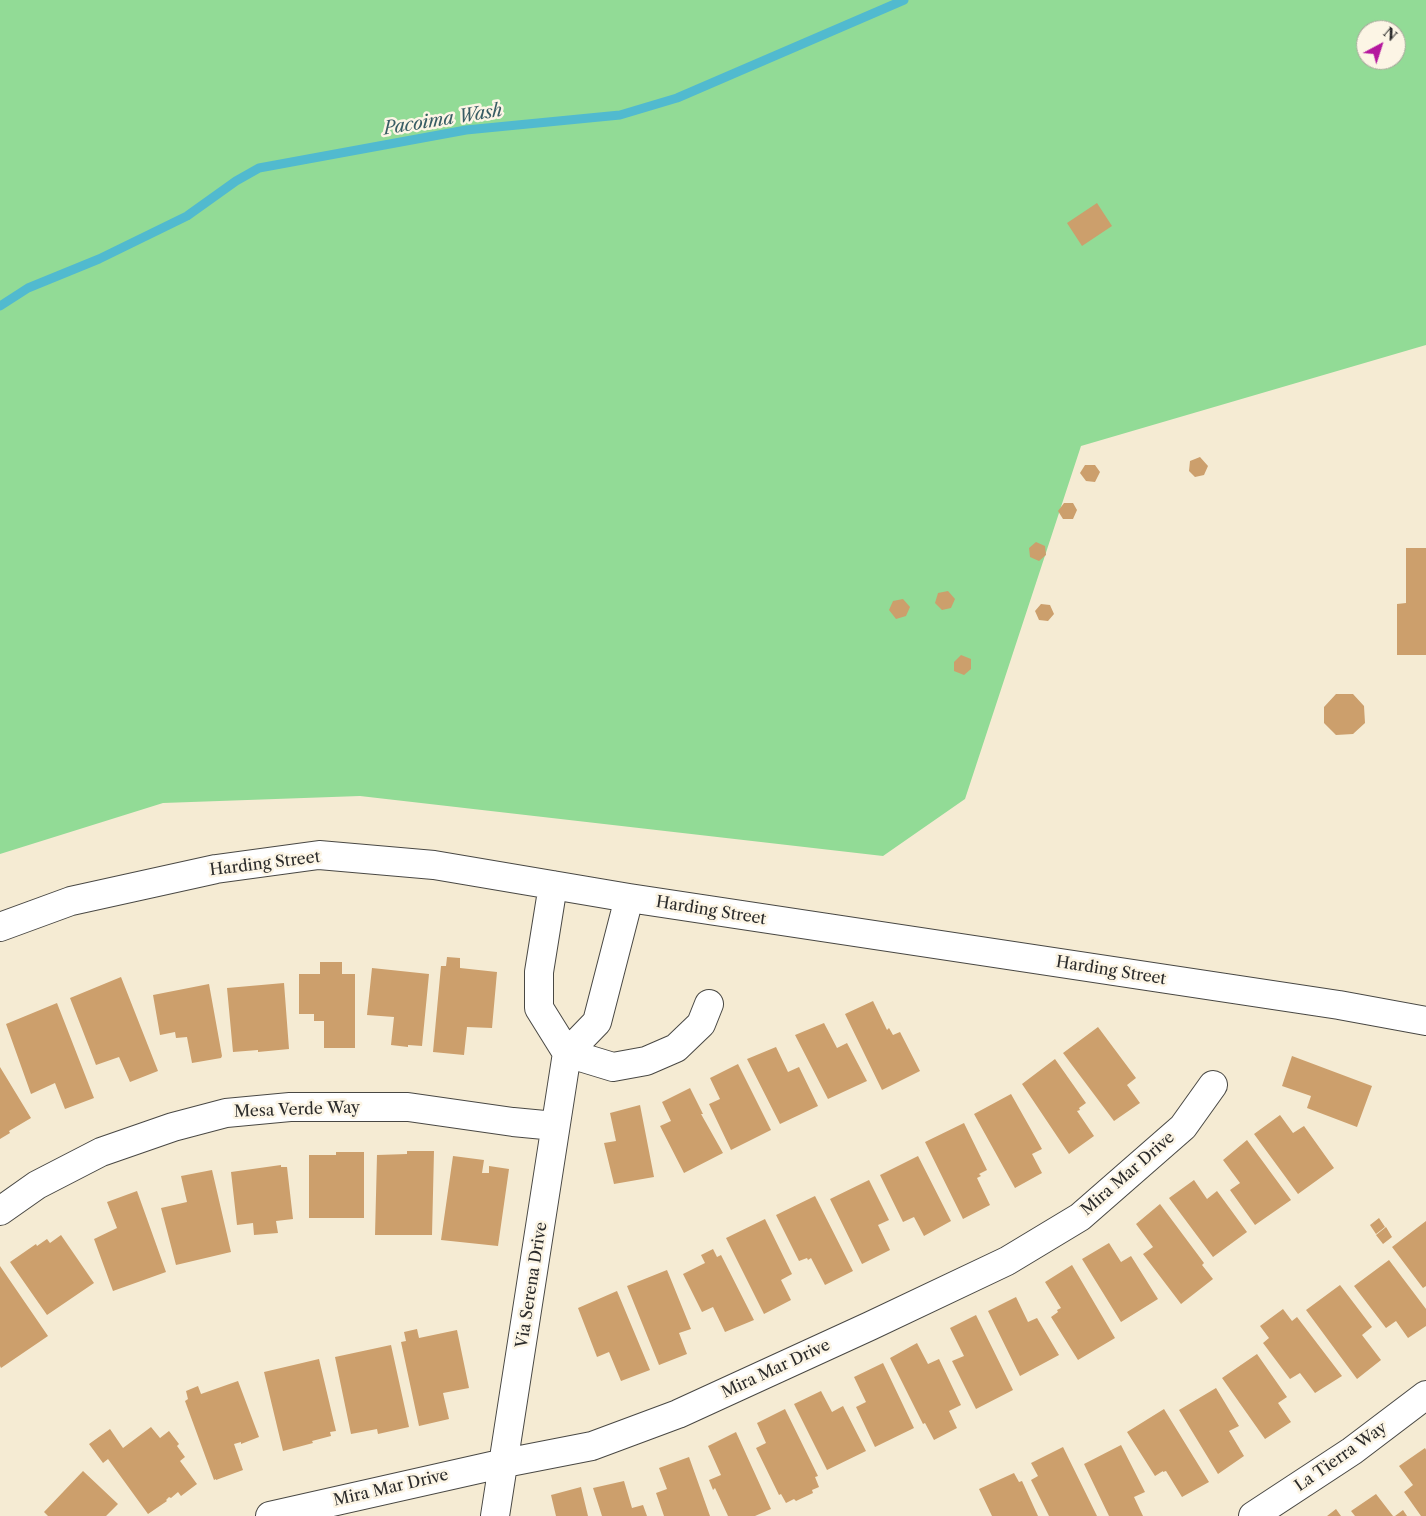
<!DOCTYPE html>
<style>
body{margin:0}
#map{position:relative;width:1426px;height:1516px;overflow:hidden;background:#f5ebd3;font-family:"Libre Caslon Text",serif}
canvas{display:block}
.north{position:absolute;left:1356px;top:20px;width:50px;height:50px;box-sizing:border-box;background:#fcf5e5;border:1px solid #a8a49b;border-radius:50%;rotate:40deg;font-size:14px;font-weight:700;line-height:20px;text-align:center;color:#2b2b2b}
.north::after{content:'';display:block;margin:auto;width:18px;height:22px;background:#b5179e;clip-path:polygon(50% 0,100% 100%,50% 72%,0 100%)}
</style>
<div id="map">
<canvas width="1426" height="1516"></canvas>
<div class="north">N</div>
</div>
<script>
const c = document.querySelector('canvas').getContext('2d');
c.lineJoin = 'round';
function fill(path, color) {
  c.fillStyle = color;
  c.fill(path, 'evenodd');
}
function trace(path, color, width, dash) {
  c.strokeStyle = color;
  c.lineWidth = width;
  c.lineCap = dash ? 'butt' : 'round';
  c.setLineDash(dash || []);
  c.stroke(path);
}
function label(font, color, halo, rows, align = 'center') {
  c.font = font + ' "Libre Caslon Text",serif';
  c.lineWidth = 5;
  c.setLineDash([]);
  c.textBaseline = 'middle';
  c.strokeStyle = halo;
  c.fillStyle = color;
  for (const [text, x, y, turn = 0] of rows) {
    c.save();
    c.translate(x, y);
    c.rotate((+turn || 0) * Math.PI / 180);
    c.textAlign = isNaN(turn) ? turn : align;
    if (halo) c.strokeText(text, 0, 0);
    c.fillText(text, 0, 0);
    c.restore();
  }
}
const green = new Path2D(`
 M0,0H1426V345L1081,446L965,799L883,856L360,796L163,803L0,854ZM1366,30H1396V60H1366Z`);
const stream = new Path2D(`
 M0,306L28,288L99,259L187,216L236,181L259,168L466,130L620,115L677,98L904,0`);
const building = new Path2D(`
 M1097,203L1112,226L1082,246L1067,223Z
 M1200,457L1208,466L1204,475L1195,477L1189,471L1190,461Z
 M1085,465H1095L1100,472L1095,482L1086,481L1080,473Z
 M1064,503H1073L1077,510L1073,519H1063L1058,511Z
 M1036,542L1045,546L1046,555L1039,561L1030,557L1029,548Z
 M1406,548H1426V655H1397V604L1406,603Z
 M948,591L955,599L951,608L942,610L935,603L938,593Z
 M903,599L910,607L906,616L896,619L889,610L893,601Z
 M1041,604L1050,605L1054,614L1048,621L1039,620L1035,611Z
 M961,655L971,659V669L964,675L954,671V662Z
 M1336,694H1353L1364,706L1365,723L1353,734L1336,735L1324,723V707Z
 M447,957L460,958V968L497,972L492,1028L467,1027L464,1055L433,1052L441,966H446Z
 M320,962H342V974H355V1048H324V1021H314V1014H299V974H320Z
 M372,968L429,974L422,1046L408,1045V1047L391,1045L394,1017L367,1015Z
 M121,977L158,1071L130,1082L119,1057L96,1065L70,998Z
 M284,983L289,1049L258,1052V1050L233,1052L227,988Z
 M209,984L222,1056L221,1058L192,1063L187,1037L176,1038L175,1032L160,1035L153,995Z
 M873,1001L887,1030L889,1028L893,1035L900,1032L920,1071L882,1090L845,1014Z
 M57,1003L94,1098L65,1109L55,1083L31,1094L6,1024Z
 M824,1023L837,1048L847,1043L867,1081L828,1099L795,1035Z
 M1098,1027L1136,1078L1127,1085L1140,1103L1114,1121L1063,1053Z
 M776,1047L788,1072L799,1067L818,1106L780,1124L747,1059Z
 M1292,1056L1372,1086L1357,1127L1307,1108L1311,1096L1282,1086Z
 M1055,1059L1086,1103L1079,1108L1080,1110L1077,1111L1094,1136L1069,1154L1022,1084Z
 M738,1064L771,1130L731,1150L709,1104L720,1099L710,1078Z
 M0,1067L31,1118L9,1131L10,1133L0,1139Z
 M690,1088L703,1114H701L723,1153L684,1173L660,1126L671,1121L662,1102Z
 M1011,1094L1042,1149L1032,1154L1042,1173L1015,1188L974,1114Z
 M640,1105L654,1177L614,1184L604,1143L616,1141L610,1113Z
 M1280,1115L1293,1133L1304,1126L1334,1168L1298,1194L1254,1134Z
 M964,1123L987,1170L979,1174L981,1176L977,1178L990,1205L963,1219L925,1142Z
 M1247,1140L1291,1200L1255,1225L1230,1190L1240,1183L1223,1160Z
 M407,1151H434L432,1235H375L377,1155L407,1154Z
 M336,1152H364V1218H309V1155H336Z
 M453,1156L484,1160L482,1173H489V1166L509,1169L498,1246L441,1240Z
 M918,1156L951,1221L924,1236L914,1217L903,1222L880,1175Z
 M281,1165V1167H287L293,1219L276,1221L278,1233L254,1235L253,1223L237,1225L231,1172Z
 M212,1170L231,1252L176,1265L161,1208L187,1202L181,1176Z
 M869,1180L889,1220L878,1225L890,1250L862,1264L830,1199Z
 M1194,1180L1207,1199L1217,1191L1247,1232L1213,1257L1169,1198Z
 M137,1191L166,1272L113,1291L94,1239L117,1228L107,1202Z
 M815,1196L853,1271L825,1285L811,1258L808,1260L807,1258L799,1261L776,1215Z
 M1160,1204L1204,1263L1202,1265L1213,1279L1181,1304L1143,1254L1153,1247L1136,1224Z
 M1379,1218L1385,1227L1376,1234L1370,1225Z
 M765,1219L792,1274L781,1280L791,1300L764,1314L726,1238Z
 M1426,1221V1286L1423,1288L1392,1247Z
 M1386,1227L1392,1237L1383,1244L1376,1235Z
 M61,1235L94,1283L47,1315L10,1262L36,1244L37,1246L47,1239L50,1243Z
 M1109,1243L1121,1262L1131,1256L1158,1299L1121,1322L1082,1259Z
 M713,1249L717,1257L721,1255L754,1320L725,1332L713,1307L702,1312L683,1274L705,1263L701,1255Z
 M1389,1260L1426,1309V1326L1408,1338L1396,1321L1386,1328L1354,1286Z
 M1072,1265L1115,1338L1078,1360L1051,1317L1058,1312L1057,1310L1061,1308L1045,1282Z
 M0,1266L48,1336L1,1368L0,1366Z
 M667,1270L691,1329L679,1333L687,1354L659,1365L627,1286Z
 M1340,1285L1372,1327L1362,1335L1381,1360L1357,1379L1306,1310Z
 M617,1291L650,1370L621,1381L609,1352L597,1357L578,1308Z
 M1016,1297L1028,1322L1037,1318L1059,1355L1020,1376L988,1311Z
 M1283,1309L1292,1321L1297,1317L1342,1376L1315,1393L1300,1373L1290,1379L1263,1343L1269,1338L1260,1326Z
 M976,1315L1013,1390L976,1409L952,1361L964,1356L950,1328Z
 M417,1329L419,1338L457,1330L469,1388L443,1393L449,1419L419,1426L401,1342L406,1341L404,1332Z
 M917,1343L928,1364L939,1359L961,1405L949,1411L957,1428L934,1440L925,1423L923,1424L890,1358Z
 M391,1345L409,1427L378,1434L377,1429L351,1434L335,1357Z
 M1257,1354L1287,1397L1278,1403L1291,1422L1265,1439L1222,1378Z
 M319,1359L336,1431L330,1432L331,1436L312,1441L313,1443L283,1451L264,1372Z
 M883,1363L914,1428L875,1447L856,1407L866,1402L854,1377Z
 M238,1381L259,1437L241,1444V1442L234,1444L243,1470L216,1480V1479L214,1480L185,1401L188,1399L186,1391L198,1386L201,1394Z
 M1216,1388L1239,1426L1229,1431L1244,1456L1218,1474L1179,1410Z
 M821,1391L832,1412L843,1406L866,1451L827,1470L794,1404Z
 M785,1409L818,1476L815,1477L819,1487L812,1490L813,1493L796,1501L794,1499L786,1503L781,1494L779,1495L756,1448L766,1443L757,1423Z
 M1164,1409L1209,1482L1182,1497L1166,1471L1163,1472V1471L1155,1476L1127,1432Z
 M151,1427L160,1438L169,1431L179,1444L177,1446L185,1457L180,1461L197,1484L181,1496L178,1492L171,1498L169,1497L166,1500L167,1501L148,1514L108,1459L103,1463L89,1444L110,1429L123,1448Z
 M736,1432L771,1509L755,1516H728L715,1488L713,1490L709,1480L721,1475L708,1446Z
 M1121,1445L1145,1492L1134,1497L1143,1516H1109L1084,1464Z
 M1063,1447L1097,1516H1049L1031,1480L1038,1476L1031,1463Z
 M1425,1448L1426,1450V1516H1421L1404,1492L1413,1485L1399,1466Z
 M689,1457L710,1516H664L656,1493L667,1489L659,1468Z
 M83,1471L118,1504L106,1516H48L44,1512Z
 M1014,1473L1019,1482L1022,1481L1038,1516H992L979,1489Z
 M624,1481L632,1508L643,1505L647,1516H602L593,1488Z
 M581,1487L588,1516H556L551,1495Z
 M1376,1494L1393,1516H1355L1351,1511Z
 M1336,1509L1341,1516H1327Z
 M1403,1510L1407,1516H1395Z`);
const minor = new Path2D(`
 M553,885L539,972V1008L567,1053
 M0,927L71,901L216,869L319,855L434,865L629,898L1339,1005L1426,1021
 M567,1053L613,1067L646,1061L676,1048L701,1024L709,1004
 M0,1211L37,1185L101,1152L173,1127L226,1113L290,1107H408L513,1122L555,1126
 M270,1516L505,1463L592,1446L678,1414L870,1326L1007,1261L1080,1217L1183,1127L1213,1085
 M495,1516L567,1053L597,1022L629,898
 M1253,1516L1352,1451L1426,1395`);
const streetNames = [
 ["Harding Street",265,864,-7],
 ["Harding Street",711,911,9],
 ["Harding Street",1111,971,9],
 ["Mesa Verde Way",297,1110,-2],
 ["Mira Mar Drive",1128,1174,-41],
 ["Via Serena Drive",532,1285,-81],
 ["Mira Mar Drive",776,1369,-25],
 ["La Tierra Way",1341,1457,-35],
 ["Mira Mar Drive",391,1488,-13]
];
const waterNames = [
 ["Pacoima Wash",443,120,-9]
];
fill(green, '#92db96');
trace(stream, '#51bacf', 9);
fill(building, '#cc9f6c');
trace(minor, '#494844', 30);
trace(minor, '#fff', 28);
label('16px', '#2b2b2b', '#fcf5e5', streetNames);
label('italic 18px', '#385d64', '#fcf5e5', waterNames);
</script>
